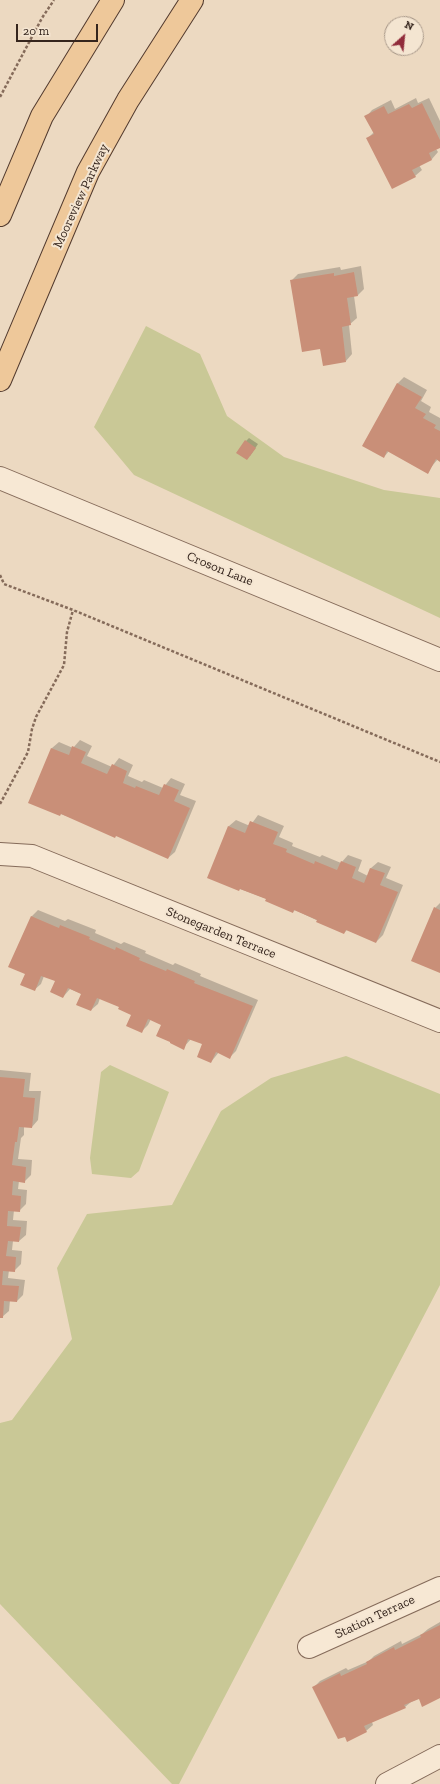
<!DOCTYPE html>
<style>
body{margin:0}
#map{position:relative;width:440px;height:1784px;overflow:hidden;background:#ecd9c1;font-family:"Zilla Slab",serif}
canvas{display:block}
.north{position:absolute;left:384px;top:16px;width:40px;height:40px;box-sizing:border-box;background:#f4e5d1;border:1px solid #a89889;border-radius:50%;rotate:27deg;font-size:11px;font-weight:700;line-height:16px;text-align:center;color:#35251d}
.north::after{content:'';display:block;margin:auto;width:14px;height:18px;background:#912c3b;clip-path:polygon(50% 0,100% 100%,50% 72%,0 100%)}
.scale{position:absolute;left:16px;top:24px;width:82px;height:18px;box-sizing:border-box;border:2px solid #35251d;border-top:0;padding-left:5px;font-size:12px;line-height:14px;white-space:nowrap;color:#35251d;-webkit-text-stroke:3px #f4e5d1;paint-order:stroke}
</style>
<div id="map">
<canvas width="440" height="1784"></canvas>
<div class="north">N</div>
<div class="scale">20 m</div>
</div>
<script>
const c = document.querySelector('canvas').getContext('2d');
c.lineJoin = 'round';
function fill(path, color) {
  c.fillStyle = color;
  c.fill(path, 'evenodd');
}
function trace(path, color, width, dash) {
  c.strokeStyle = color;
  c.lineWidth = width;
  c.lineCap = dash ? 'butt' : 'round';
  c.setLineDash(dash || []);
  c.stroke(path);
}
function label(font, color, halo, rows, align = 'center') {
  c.font = font + ' "Zilla Slab",serif';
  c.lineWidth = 4;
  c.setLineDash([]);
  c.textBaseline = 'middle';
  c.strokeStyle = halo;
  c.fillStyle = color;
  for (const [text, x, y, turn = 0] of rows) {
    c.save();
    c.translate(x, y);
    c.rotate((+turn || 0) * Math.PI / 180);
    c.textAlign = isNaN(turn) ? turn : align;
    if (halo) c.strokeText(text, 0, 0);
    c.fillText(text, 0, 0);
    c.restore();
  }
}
const green = new Path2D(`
 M146,326L200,354L227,416L284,457L384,490L440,498V618L134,475L94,427Z
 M346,1056L440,1094V1285L179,1784H172L0,1604V1423L12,1420L72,1339L57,1268L87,1214L172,1205L221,1111L271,1078Z
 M110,1065L169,1092L139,1171L131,1178L92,1174L90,1158L101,1072Z`);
const shadow = new Path2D(`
 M416,98L418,103L429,98L440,121V147L436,149L438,152L432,159L419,165L422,170L415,176L368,138L374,132L366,117L372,110L391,100L395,109Z
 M361,266L364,289L358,295L354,296L357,318L349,325L352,354L346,361L321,348L291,281L298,274L340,267L341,270Z
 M404,377L427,390L421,401L431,407L429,412L440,418V461L438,459L427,472L389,451L384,457L397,384Z
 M249,438L258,444L250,456L246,441Z
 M80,740L92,746L87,756L112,767L119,758L133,765L128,776L142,782L144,780L163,788L171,778L185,784L180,795L196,801L175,852L168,858L117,835L29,802L52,748L59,742L73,748Z
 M258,815L284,826L279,837L293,843L292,846L320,857L322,855L341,863L348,855L362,860L358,871L368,876L371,868L378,862L391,867L386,878L403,885L383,935L376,942L347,930L344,933L295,910L293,912L267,899L208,877L229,826L236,820L250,826Z
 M440,903V971L435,908Z
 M38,910L65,921L68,919L96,930L95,933L121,944L124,942L146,951L145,953L173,965L175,963L201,974L200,976L258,1000L236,1051L230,1057L219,1052L211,1062L203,1044L191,1039L183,1048L162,1024L151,1019L148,1025L141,1032L132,1015L120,1007L100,998L98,1004L91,1010L82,994L70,989L63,997L56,980L44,976L41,984L34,990L26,974L10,966L32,916Z
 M0,1070L31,1073L29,1091H41L38,1120L32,1127L24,1126V1135L21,1138L18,1159L32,1160L31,1175L24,1182L19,1181L18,1189L27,1190L26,1204L19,1211L14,1210L13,1220L27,1221L26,1235L19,1241H13L12,1250L22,1251L21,1264L14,1271L9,1270L8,1278L25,1280L23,1295L17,1301L10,1300L9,1311L2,1317H0Z
 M440,1622V1697L420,1698L411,1702L405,1707L372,1722L373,1725L366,1731L313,1688L320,1681L346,1668L348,1670L369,1661L374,1656L401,1641L402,1644L422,1634L428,1629Z`);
const building = new Path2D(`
 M422,103L440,140V148L429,153L432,160L412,170L416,177L392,189L366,138L374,134L364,116L384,106L388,114L409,104L412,108Z
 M354,272L358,296L347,298L351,325L342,327L346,362L323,366L320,349L302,352L290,280L334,273V276Z
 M397,383L422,397L415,408L426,414L423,418L436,425L434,428L440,431V462L436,459L428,474L387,451L384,458L362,446Z
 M245,440L256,448L247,460L236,453Z
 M72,746L86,752L81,763L107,774L112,764L127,771L123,783L135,788L136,786L159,795L164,784L179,790L174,801L190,808L168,859L116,836L115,838L61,814L60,816L28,803L51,748L69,755Z
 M250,821L278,832L273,844L287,849L286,852L314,864L315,861L337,870L341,861L356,867L352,878L364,883L370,868L385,873L380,885L398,892L376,943L346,930L344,934L316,922L317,920L294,910L293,913L265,901L266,899L240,889L239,891L207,878L228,826L245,833Z
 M434,907L440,910V973L411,961Z
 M31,916L59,928L60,925L90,937L89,939L115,950L116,947L140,958L139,960L166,971L167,969L195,981L194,983L253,1006L230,1059L216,1052L211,1063L197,1057L202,1044L188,1039L184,1050L170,1043V1042L156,1036L161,1025L148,1019L142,1033L126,1026L131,1015L118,1009L119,1007L97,998L91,1011L76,1005L81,994L68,988L63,998L50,992L55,981L41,976L35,991L20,985L25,974L8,967Z
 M0,1077L25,1079L23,1097L35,1098L32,1128L19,1127L17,1142H15L12,1165L26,1167L25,1183L13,1181L12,1195L21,1196L20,1212L8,1211L7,1226L21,1227L19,1242L8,1241L6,1256L16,1257L15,1272L3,1271L2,1285L19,1286L17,1302L4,1301L3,1318H0Z
 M440,1625V1698L422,1707L419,1699L404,1705L406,1708L364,1726L367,1732L347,1742L345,1737L338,1739L312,1687L340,1673L341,1676L367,1664L366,1662L394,1647L395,1650L421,1637L420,1635Z`);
const path = new Path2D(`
 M0,97L42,18L54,0
 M0,575L4,584L73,610L440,762
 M0,804L28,752L32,729L36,717L64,665L67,632L73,610`);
const minor = new Path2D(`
 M0,478L440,660
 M0,854L32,856L440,1021
 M309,1647L440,1588
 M387,1784L440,1756`);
const major = new Path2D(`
 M0,215L42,116L113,0
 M0,380L88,172L128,100L192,0`);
const streetNames = [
 ["Mooreview Parkway",81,196,-65],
 ["Croson Lane",220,569,22],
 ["Stonegarden Terrace",221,933,22],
 ["Station Terrace",375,1617,-25]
];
fill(green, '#c9c896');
fill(shadow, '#0003');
fill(building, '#c98f78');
trace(minor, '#856b5a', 24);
trace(major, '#523a2e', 24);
trace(path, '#856b5a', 2.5, [3, 2]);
trace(minor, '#f7e8d4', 22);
trace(major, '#eec89a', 22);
label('13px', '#35251d', '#f4e5d1', streetNames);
</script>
